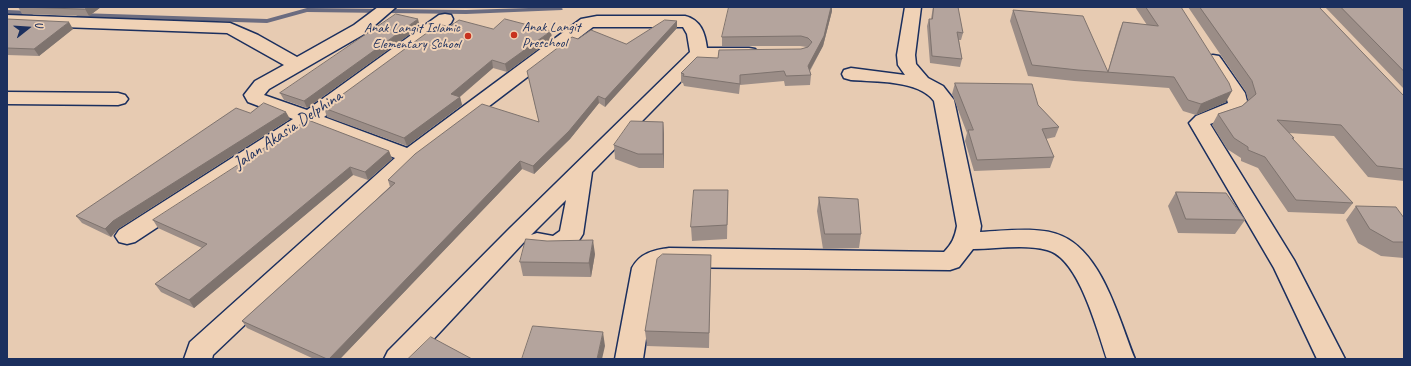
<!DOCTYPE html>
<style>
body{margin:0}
#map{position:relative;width:1411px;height:366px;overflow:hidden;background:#e7cbb2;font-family:Caveat,sans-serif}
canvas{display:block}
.frame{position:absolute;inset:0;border:8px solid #1b2f5e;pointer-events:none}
.north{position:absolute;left:8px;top:8px;width:40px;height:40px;-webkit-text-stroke:3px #f0d2b6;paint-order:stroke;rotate:73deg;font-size:11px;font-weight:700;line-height:16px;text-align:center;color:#1b2f5e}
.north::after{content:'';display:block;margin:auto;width:14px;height:18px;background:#1b2f5e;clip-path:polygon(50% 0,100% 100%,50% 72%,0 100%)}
</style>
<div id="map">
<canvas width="1411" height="366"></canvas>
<div class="frame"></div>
<div class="north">U</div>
</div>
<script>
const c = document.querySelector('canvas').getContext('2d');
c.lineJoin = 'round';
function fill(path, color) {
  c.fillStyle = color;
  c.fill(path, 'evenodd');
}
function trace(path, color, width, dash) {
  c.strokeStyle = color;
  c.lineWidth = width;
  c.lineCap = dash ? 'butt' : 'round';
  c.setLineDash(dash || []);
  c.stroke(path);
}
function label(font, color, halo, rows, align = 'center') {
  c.font = font + ' Caveat,sans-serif';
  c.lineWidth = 4;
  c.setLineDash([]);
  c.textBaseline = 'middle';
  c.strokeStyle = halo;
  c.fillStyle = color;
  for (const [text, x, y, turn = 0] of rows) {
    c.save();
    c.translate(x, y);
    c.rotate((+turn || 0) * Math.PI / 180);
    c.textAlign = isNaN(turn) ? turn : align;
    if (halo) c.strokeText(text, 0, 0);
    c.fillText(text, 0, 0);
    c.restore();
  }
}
const stream = new Path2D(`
 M560,7L563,9L562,10L466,14L307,12L267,23L79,17L76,15L79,13L267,19L307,8L466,10Z
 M7,10L32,11L35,13L32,15L7,14Z`);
const minor = new Path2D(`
 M378,7H396L366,33L269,89L264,95L307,110L439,15L445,14L451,15L453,19L451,23L324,117L407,148L581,19L597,16H685C701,20 705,33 707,48H749L755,49L758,53L755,57L749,58H704L592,172L583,234C569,259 552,255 529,248L525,242L526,240L415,359H384L388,351L509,229L690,52L687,34L683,27H593L417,161L213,355L212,359H184L190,342L395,158L311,126L135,242L127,244L119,242L115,236L119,230L293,119L248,102L244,95L255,81L284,65L227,33L7,25V15L230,23L258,35L297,57L354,25ZM566,200L560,231L553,236L537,233L531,235Z
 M905,7H921L915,55L916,64L928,78L943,86L954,100L981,226L980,232C1004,231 1040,226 1062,236C1103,254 1119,320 1135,359H1107C1097,330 1079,258 1047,250C1024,244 996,249 973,249L959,267L950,270L663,267L656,272L643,359H615L632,268C640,253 654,250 669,248L944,252C952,244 955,237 957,226L934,101C919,80 876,82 851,80L844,78L842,74L844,70L851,68L905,75L898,65L897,55Z
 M1213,55L1219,56L1222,60L1245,93L1248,105L1239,114L1210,124L1294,260L1345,359H1317L1274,268L1189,123L1196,116L1228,103L1225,93L1204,60L1207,56Z
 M7,92L118,93L125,95L128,99L125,103L118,105L7,104Z`);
const wall = new Path2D(`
 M18,7H101L89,16L22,14Z
 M933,7L963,33L961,40H959L962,59L960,67L930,63L927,26L929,19H931Z
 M1135,7H1181L1226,102L1196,115L1183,111L1169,88L1074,81L1028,76L1010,21L1013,10L1108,71L1119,32L1123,22L1147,25Z
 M1188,7H1319L1404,96V181L1368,177L1334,136L1289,133L1294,138L1293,140L1353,203L1344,214L1288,212L1258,168L1241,161V158L1227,149L1212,125L1218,114L1242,106L1248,100L1246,92Z
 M1325,7H1404V89Z
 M832,11L823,46L810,71L811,75L810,85L785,86L784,81L740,85L739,94L684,86L683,83H681V73L718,58L801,49L807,47L800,46H722V37Z
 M7,19L73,29L39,56L7,55Z
 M677,21V28L605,107L599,103L570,139L534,174L522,169L340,359H314L247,328L242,321L390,187L388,180L539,122L527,71L578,39L626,44Z
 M420,27L307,108L284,100L280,93Z
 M449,27L493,29L552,39L507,72L493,68L460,97L462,105L407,146L327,117L324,108Z
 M955,83L1038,105L1059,127L1055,137L1046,139L1054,157L1050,168L974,171L965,141L967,133L952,94Z
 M250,113L290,119L118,229L111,237L82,223L76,216Z
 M663,122L664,135V168H639L615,159L614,145Z
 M389,151L392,159L368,180L353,175L194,308L161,292L155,284L202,248L158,228L153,220Z
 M728,190L727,239L692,241L691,227Z
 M1176,192L1245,220L1235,234L1178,233L1168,206Z
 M819,197L861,234L859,248L823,249L817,211Z
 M1356,206L1404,218V258L1381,256L1358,243L1346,220Z
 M595,254L591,277L523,276L520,262Z
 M711,255L709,348L647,346L645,331Z`);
const shadedWall = new Path2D(`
 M88,7H101L89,16L85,9Z
 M831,7H832V11L823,46L807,75L808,66Z
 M418,19L420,27L307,108L304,101Z
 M677,21V28L605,107V99Z
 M69,22L73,29L39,56L34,49Z
 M551,31L552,39L507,72L505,64Z
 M492,60L493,68L457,99L460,97L462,105L407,146L404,138L451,94Z
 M1232,91L1226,102L1196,115L1201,104Z
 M598,96L599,103L570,139L534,174L533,166Z
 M286,112L290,119L118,229L111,237L105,229L113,221Z
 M663,122L664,135V168L663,154Z
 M389,151L392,159L368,180L365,172Z
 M520,161L522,169L340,359H329Z
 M350,167L353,175L194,308L189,300Z
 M593,240L595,254L591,277L589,263Z
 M603,332L605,346L602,359H597Z`);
const building = new Path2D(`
 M20,7H88L85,9Z
 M729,7H831L824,36L808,66L811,75L786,76L784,71L740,75V84L683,76L684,74L681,73L697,57L718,58L719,50L801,49L808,47L812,42L808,38L801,36L722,37Z
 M934,7H958L963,33L957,32L962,59L932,56L929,19H932Z
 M1146,7H1181L1229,83L1232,91L1201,104L1188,100L1174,77L1078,70L1032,65L1013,10L1083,16L1108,72L1123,22L1158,26Z
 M1200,7H1319L1404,96V169L1377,166L1341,125L1277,120L1294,138H1292L1353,203L1296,200L1265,157L1248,150V147L1234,138L1218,114L1242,106L1256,94L1252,81Z
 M1341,7H1404V71Z
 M396,14L418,19L304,101L280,93Z
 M7,19L69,22L34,49L7,48Z
 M505,19L551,31L505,64L492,60L451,94L460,97L404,138L324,108L439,24L449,27L459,20L493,29Z
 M665,20L677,21L605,99L598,96L569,131L533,166L520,161L329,359H327L242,321L395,183L388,180L415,154L482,104L539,122L527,71L572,37L578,39L591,30L626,44Z
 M955,83L1032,84L1038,105L1059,127L1042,129L1054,157L977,160L968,130H973Z
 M264,103L286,112L113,221L105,229L76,216L236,108L250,113Z
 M308,120L389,151L365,172L350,167L189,300L155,284L207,244L153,220Z
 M631,121L663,122V154H638L614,145Z
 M694,190H728L727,225L691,227Z
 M1176,192L1226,193L1245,220L1186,219Z
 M819,197L858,199L861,234H825Z
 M1356,206L1396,207L1404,218V242H1393L1370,229Z
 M526,239L547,241L593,240L589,263L520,262Z
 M663,254L711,255L709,333L645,331L657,259Z
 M533,326L603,332L597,359H522Z
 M431,337L472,359H408Z`);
const markers = [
 [514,35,4,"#c8321e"],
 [468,36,4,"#c8321e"]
];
const farPoinames = [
 ["Anak Langit",522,27],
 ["Preschool",522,43],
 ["Anak Langit Islamic",460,28,"right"],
 ["Elementary School",460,44,"right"]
];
const streetNames = [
 ["Jalan Akasia Delphina",288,130,-34]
];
fill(stream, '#6b6c80');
trace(minor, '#1b2f5e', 3);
fill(minor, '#f0d2b6');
fill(wall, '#9b8d87');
fill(shadedWall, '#7e736e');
fill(building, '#b4a49d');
trace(building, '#7e736e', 1);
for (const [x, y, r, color] of markers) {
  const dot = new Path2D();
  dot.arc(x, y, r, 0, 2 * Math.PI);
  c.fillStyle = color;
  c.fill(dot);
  trace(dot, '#f0d2b6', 1.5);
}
label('14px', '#1b2f5e', '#f0d2b6', farPoinames, 'left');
label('17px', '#1b2f5e', '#f0d2b6', streetNames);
</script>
